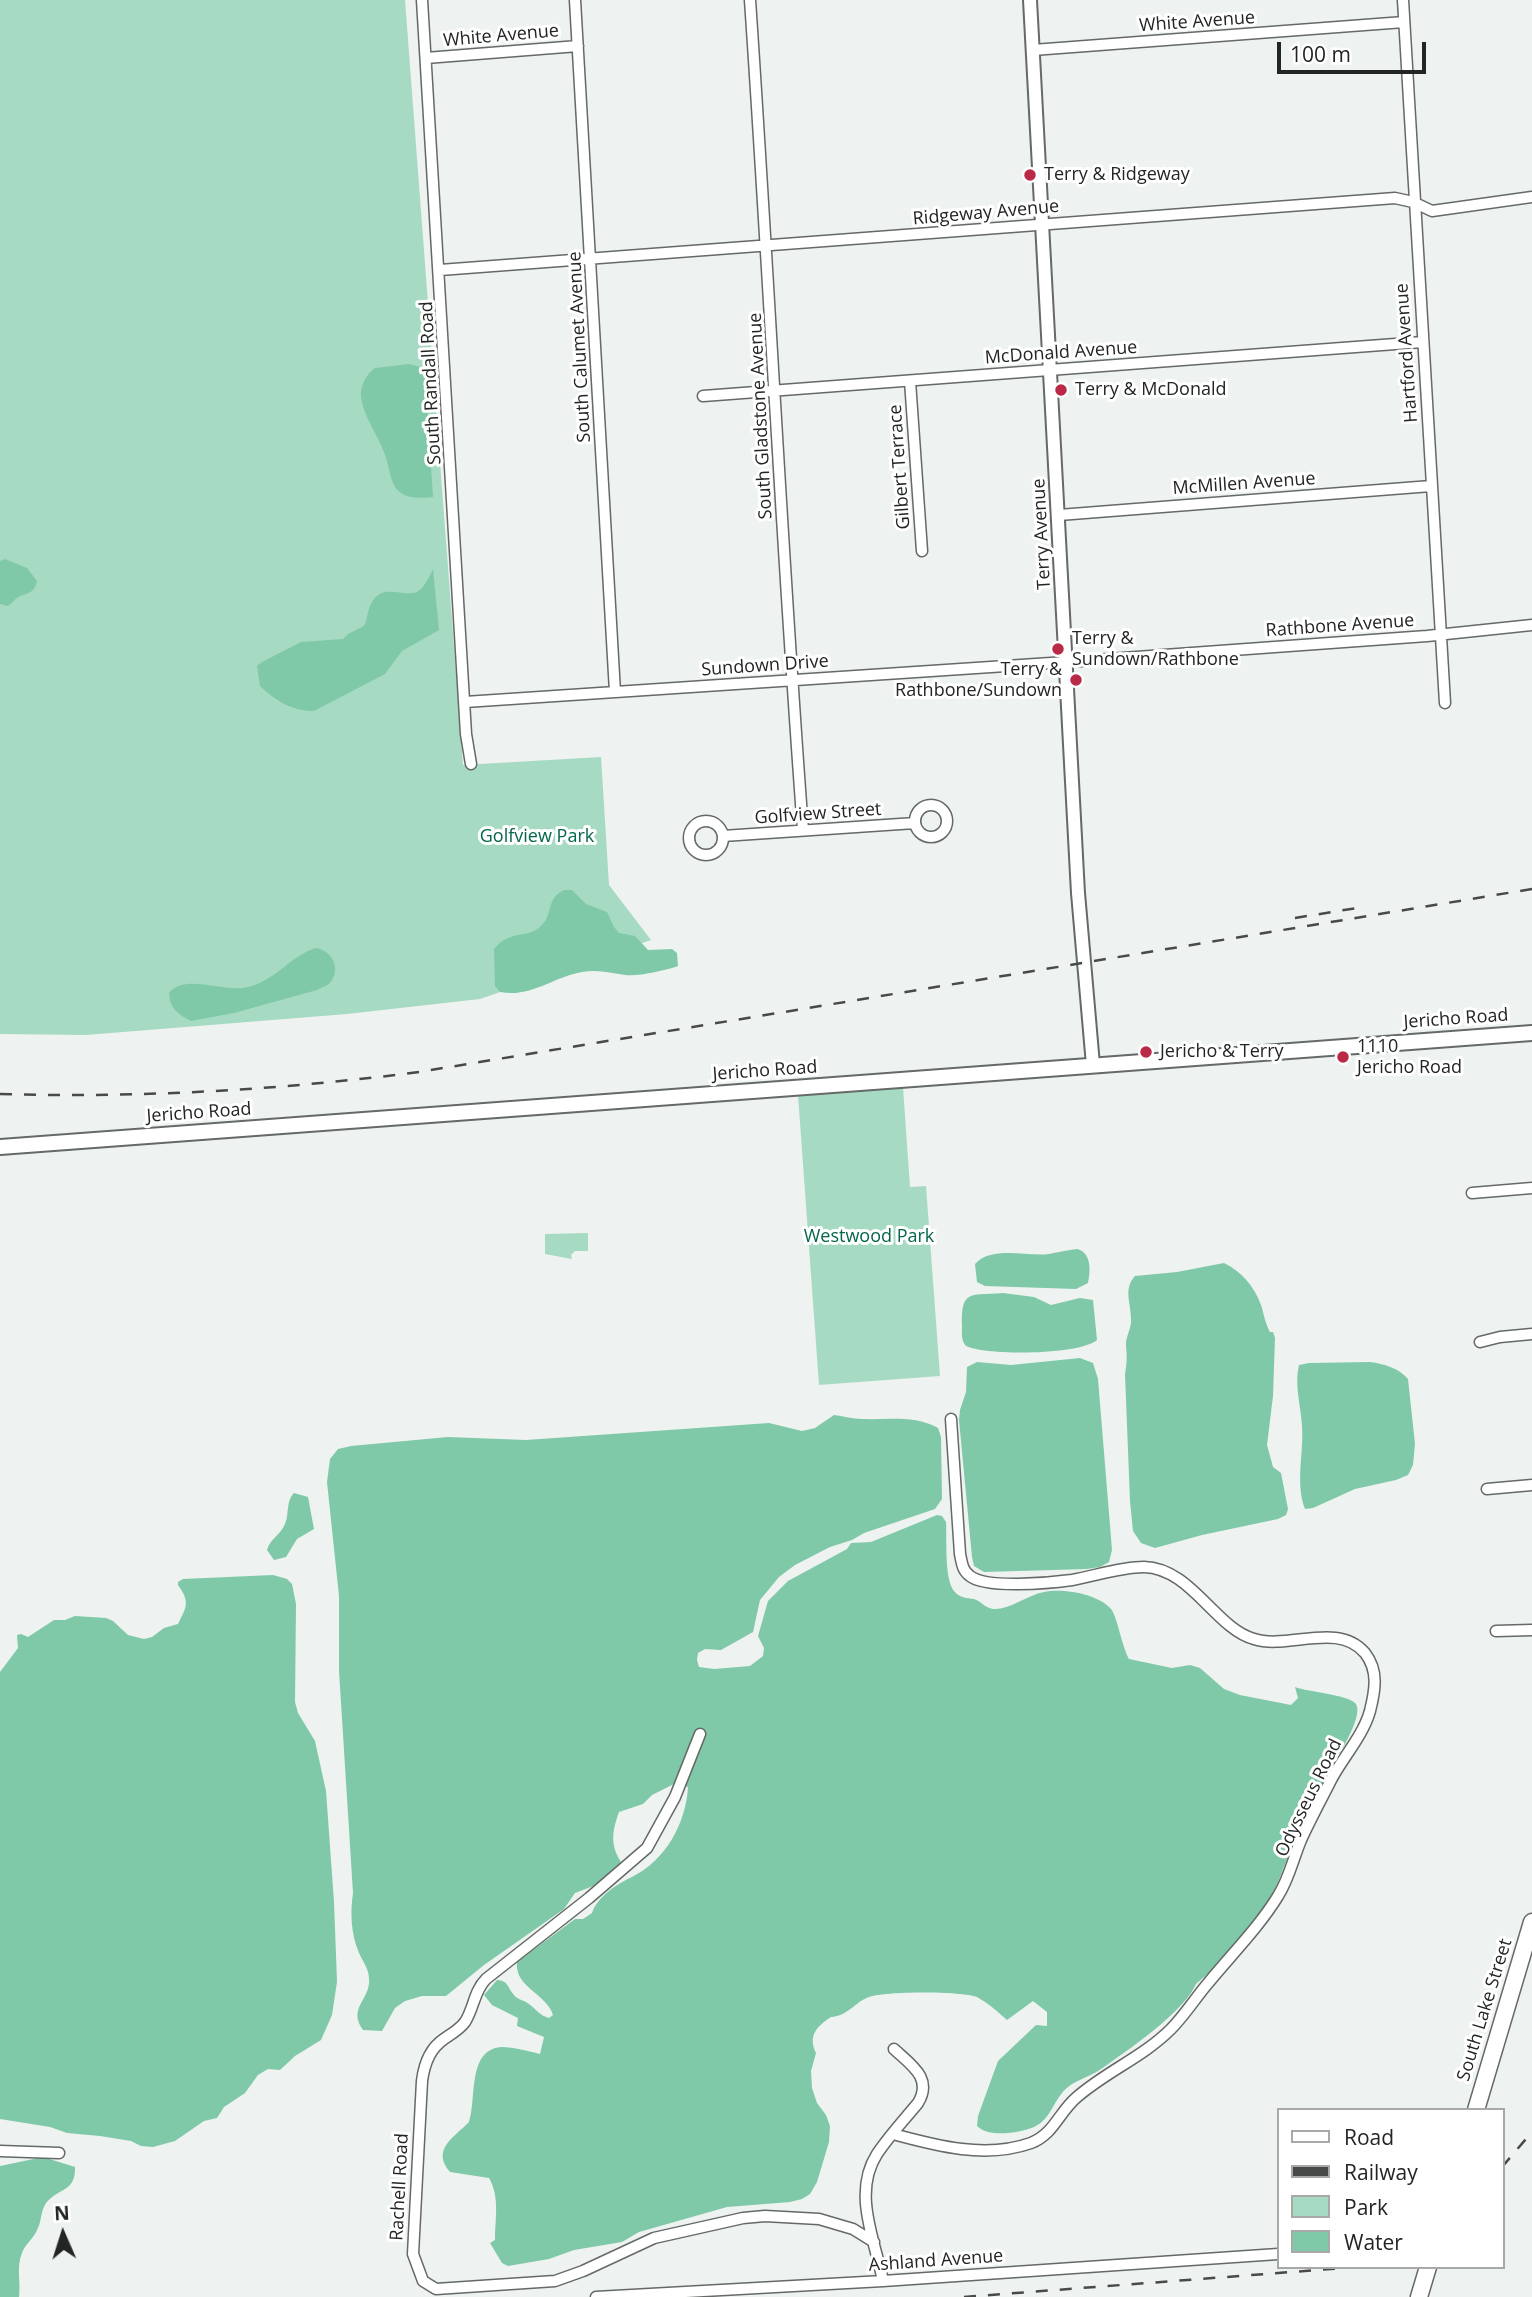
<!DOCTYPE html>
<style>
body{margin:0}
#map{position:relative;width:1532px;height:2297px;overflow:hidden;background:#eef2f0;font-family:"Open Sans",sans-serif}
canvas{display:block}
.legend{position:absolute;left:1277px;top:2108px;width:228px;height:161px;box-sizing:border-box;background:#fff;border:2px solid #a7a8a7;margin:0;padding:9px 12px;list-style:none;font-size:21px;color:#232524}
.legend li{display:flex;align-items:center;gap:14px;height:35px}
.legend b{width:35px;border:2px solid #a7a8a7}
.north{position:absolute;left:28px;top:2199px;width:70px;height:70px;-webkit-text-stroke:5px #fff;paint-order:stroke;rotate:357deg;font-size:19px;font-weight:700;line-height:28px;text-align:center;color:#232524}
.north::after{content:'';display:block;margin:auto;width:24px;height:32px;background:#232524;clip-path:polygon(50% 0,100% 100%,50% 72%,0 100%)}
.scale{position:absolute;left:1277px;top:42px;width:149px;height:32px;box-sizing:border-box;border:4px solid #232524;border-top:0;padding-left:9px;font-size:21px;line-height:24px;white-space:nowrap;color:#232524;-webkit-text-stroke:5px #fff;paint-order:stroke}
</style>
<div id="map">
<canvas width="1532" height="2297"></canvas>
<ul class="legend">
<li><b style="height:9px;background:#fff"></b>Road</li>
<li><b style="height:9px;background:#484a49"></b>Railway</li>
<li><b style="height:19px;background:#a7dac3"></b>Park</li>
<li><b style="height:19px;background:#7fc9a9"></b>Water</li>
</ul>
<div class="north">N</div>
<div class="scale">100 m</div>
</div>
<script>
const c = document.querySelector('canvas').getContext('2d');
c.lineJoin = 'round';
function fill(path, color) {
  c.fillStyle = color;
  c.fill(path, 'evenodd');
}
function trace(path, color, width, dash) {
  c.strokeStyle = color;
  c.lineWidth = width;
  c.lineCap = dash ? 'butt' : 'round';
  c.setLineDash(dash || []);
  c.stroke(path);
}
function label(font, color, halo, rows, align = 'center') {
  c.font = font + ' "Open Sans",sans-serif';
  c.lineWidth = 6;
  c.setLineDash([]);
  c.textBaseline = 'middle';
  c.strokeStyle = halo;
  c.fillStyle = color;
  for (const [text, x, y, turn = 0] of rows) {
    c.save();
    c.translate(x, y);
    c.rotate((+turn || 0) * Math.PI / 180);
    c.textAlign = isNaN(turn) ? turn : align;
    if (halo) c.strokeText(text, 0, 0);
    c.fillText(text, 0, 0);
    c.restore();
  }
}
const green = new Path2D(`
 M0,0H405L463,765L601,757L609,885L651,940L480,999L347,1014L86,1035L0,1034Z
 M903,1087L910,1187L926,1186L940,1376L819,1385L798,1095Z
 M588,1233V1251H575L571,1255L572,1259L545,1254V1234Z`);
const water = new Path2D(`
 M409,364L421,367L425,373L433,497C424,498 409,499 401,493C390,485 390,469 386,458C380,437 364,419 361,397C360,385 366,375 375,368Z
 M5,559L27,568L37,581C34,595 27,592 17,598C14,600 11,604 8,606L0,604V561Z
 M433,569L439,630L402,651L385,674L314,711C292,711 276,701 260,686L257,666L262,662L301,642L343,639L348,634L364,626C368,619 367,611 371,604C382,579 409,602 421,589C426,584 430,575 433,569Z
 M564,890H572L586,904L607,912L614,927L619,933L635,936L648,950L672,949L677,953L678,966C667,970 636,977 625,975C611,973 598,969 582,972C553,977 531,998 500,992L495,986L494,949C511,929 526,939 540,927C554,915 545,899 564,890Z
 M316,948C330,950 341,966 332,980C329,986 322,987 317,990L234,1013L191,1021C178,1014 170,1009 169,993C184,974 220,991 243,988C275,983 289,956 316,948Z
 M1077,1249C1091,1252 1091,1270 1088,1283L1076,1289L985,1286L977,1282L975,1264C992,1245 1027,1257 1049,1254C1059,1252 1067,1250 1077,1249Z
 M1224,1263C1242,1272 1254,1286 1261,1305C1264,1314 1265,1323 1270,1332H1273L1275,1338L1273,1396L1267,1445L1273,1467L1281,1473L1288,1509L1286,1515L1278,1519L1202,1535L1155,1548L1141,1543L1133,1531L1130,1501L1125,1374C1127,1363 1127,1357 1126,1346C1125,1337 1132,1328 1131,1319C1131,1303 1123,1289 1135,1276L1177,1272Z
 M1003,1293L1034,1297L1051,1305L1080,1298L1093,1300L1097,1340C1080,1355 987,1356 966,1346C961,1340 962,1334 962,1326C961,1288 971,1296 1003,1293Z
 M1080,1358L1093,1363L1098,1379L1112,1550L1109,1562L1100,1567L1087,1569L984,1572L974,1566L972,1557L959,1420L960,1410L966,1392L967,1367L977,1362L1011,1365Z
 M1370,1362C1384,1364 1399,1368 1408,1379L1415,1444L1413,1465L1408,1475L1396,1480L1355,1489L1313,1508L1305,1509C1295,1483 1304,1453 1302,1426C1301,1406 1294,1385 1299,1365L1309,1363Z
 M834,1415C843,1416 853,1419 862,1419C887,1420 915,1415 938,1428L941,1437L942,1499L935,1509L864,1533L852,1540L830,1547L795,1565L779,1577L760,1600L753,1632L721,1650L705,1649L698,1653L697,1660L699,1667L714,1669L750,1666L763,1656L764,1648L758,1636L768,1601L788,1581L847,1549L851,1543L871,1542L937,1515L942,1516L946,1522C947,1538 944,1578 954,1591C959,1598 967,1598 974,1599C981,1601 985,1608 993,1609C1010,1610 1027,1595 1044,1592C1063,1588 1098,1594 1111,1609C1117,1616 1122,1647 1129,1659L1172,1668L1190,1665L1200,1668L1224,1689L1240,1695L1291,1705L1298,1698L1295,1687C1308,1692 1350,1695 1356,1704C1364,1717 1336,1759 1329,1772C1316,1794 1303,1820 1293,1844C1284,1864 1279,1885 1267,1903C1250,1931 1221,1963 1196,1984C1184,2012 1127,2051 1101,2069C1090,2077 1078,2079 1068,2087C1053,2099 1052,2119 1034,2127C1019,2133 989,2138 977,2126L978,2116L998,2061L1036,2025L1047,2026V2012L1033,2001L1007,2020C998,2012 988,2003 977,1997C962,1991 885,1991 869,1997C855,2002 848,2016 831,2017C816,2027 808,2036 816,2053L811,2071L812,2088L817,2103L826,2115L830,2126L829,2142L817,2182L810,2194L802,2199L790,2202L727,2207L639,2232L622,2242L574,2250L549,2259L508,2266L502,2263L490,2243L495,2240C495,2219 500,2197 489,2178L450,2172C430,2149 456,2136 469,2122C477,2099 467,2050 501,2047C514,2047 528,2051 540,2054L544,2037L517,2026L518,2018L492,2005L484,1995L497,1980C509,1981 507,1987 514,1995C518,2000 524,2000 529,2004C537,2010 539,2015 549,2018L553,2015C547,1994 514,1987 517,1962L575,1919H583L592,1913C598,1896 617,1884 632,1877C666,1860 686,1823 688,1787L674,1784L652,1795L643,1804L619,1812C612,1831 610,1845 621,1862L596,1885L575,1893L564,1909L484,1965L446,1996H422L405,2001L395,2008L382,2031L363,2030C347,2008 371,1999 369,1979C369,1969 363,1962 359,1953C351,1934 350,1913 353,1893L339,1671V1596L327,1482L330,1459L338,1449L351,1446L448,1437L526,1440L769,1423L802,1431L815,1428Z
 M294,1493L308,1497L314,1529L297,1539L286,1557L274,1560L267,1550C270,1539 279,1536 284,1526C290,1516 285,1502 294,1493Z
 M273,1575L287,1579L292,1584L296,1604L295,1702L298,1713L315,1741L326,1791L334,1902L337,1982L332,2015L321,2040L295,2056L280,2070L268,2069L258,2075L245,2093L224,2107L217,2118L204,2121L175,2141L153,2147L141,2146L131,2141L100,2136L67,2133L50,2127L0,2119V1672L18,1648L17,1635L21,1634L28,1637L54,1620H65L75,1616L106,1618L113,1621L128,1635L144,1639L152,1637L164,1628L178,1624C187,1606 190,1602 178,1585V1582L183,1579Z
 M43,2157L75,2167C76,2192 58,2188 46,2203C40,2212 42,2221 37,2230C34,2238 25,2244 22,2253C16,2267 21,2282 19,2297H0V2166Z`);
const minor = new Path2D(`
 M422,0L466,734L471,764
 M575,0L615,692
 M750,0C769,277 782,554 803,830
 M1403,0L1445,703
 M1033,50L1404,22
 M426,58L578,46
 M440,270L1395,198L1413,202L1432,211L1532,197
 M910,381L922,551
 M703,396L1422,342
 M1059,515L1431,486
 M465,702L1081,661L1427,636L1532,625
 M915 821a16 16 0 1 1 32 0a16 16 0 1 1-32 0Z
 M689 838a17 17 0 1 1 34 0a17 17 0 1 1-34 0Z
 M723,836L915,823
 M1472,1193L1532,1188
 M1480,1342L1500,1337L1532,1334
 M1487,1489L1532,1485
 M1496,1631L1532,1630
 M700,1734L675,1797L647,1848L589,1898L486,1979C474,1991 474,2008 465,2022C459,2030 451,2034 444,2039C429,2049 424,2065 422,2081L413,2254L423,2281L436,2289L555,2281L583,2271L654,2238L743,2218L765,2216L819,2219L853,2229L874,2242
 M893,2134C937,2146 986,2159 1031,2143C1054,2134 1059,2112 1077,2097C1107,2071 1143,2057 1171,2029C1185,2015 1196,1997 1209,1982C1232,1954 1259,1927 1278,1896C1289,1879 1293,1859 1301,1840C1310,1820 1321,1800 1331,1780C1343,1757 1363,1736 1370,1711C1375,1691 1379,1671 1365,1653C1338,1621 1288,1650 1254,1639C1215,1628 1191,1568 1144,1567C1120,1567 1095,1576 1072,1580C1050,1583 986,1589 970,1576C962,1570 962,1563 960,1554L951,1419
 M0,2151L59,2153
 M883,2281C875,2240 852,2193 877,2154C889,2136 904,2120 918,2103C933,2078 911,2065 894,2049
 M596,2297L883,2281L1278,2254`);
const tertiary = new Path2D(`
 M1030,0L1078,893L1093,1065`);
const secondary = new Path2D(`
 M0,1147L1532,1033`);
const primary = new Path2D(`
 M1476,2110L1532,1922
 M1419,2297L1428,2267`);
const rail = new Path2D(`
 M1295,918L1357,908
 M0,1094C140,1098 280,1090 419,1072L1532,889
 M1502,2167L1532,2132
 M964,2297L1357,2267`);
const markers = [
 [1030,175,7,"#ba2946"],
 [1061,390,7,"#ba2946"],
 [1058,649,7,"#ba2946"],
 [1076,680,7,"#ba2946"],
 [1146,1052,7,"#ba2946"],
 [1343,1057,7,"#ba2946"]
];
const streetNames = [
 ["White Avenue",1197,22,-4],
 ["White Avenue",501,36,-5],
 ["Ridgeway Avenue",986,213,-5],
 ["South Calumet Avenue",580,347,-93],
 ["McDonald Avenue",1061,353,-4],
 ["Hartford Avenue",1407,353,-94],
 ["South Randall Road",431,383,-93],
 ["South Gladstone Avenue",761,416,-93],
 ["Gilbert Terrace",900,467,-94],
 ["McMillen Avenue",1244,484,-4],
 ["Terry Avenue",1042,534,-93],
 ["Rathbone Avenue",1340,626,-4],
 ["Sundown Drive",765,666,-4],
 ["Golfview Street",818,814,-4],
 ["Jericho Road",1456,1019,-4],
 ["Jericho Road",765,1071,-4],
 ["Jericho Road",199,1113,-4],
 ["Odysseus Road",1309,1798,-64],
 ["South Lake Street",1485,2010,-73],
 ["Rachell Road",400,2187,-87],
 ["Ashland Avenue",936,2261,-4]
];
const poiNames = [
 ["Terry & Ridgeway",1044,175],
 ["Terry & McDonald",1075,390],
 ["Terry &",1072,639],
 ["Sundown/Rathbone",1072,660],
 ["Terry &",1062,670,"right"],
 ["Rathbone/Sundown",1062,691,"right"],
 ["1110",1357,1047],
 ["Jericho Road",1357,1068],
 ["Jericho & Terry",1160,1052]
];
const parkNames = [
 ["Golfview Park",537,837],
 ["Westwood Park",869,1237]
];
fill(green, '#a7dac3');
fill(water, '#7fc9a9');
trace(minor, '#656967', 13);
trace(tertiary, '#656967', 16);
trace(secondary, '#656967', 18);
trace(primary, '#656967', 19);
trace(minor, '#fff', 10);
trace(tertiary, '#fff', 12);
trace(secondary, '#fff', 14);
trace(primary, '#fff', 16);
trace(rail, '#484a49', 2.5, [12, 12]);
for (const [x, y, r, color] of markers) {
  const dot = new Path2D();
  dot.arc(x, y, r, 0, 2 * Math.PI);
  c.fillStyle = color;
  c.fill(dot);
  trace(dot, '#fff', 2.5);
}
label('18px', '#232524', '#fff', streetNames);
label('18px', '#232524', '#fff', poiNames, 'left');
label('18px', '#04664a', '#fff', parkNames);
</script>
